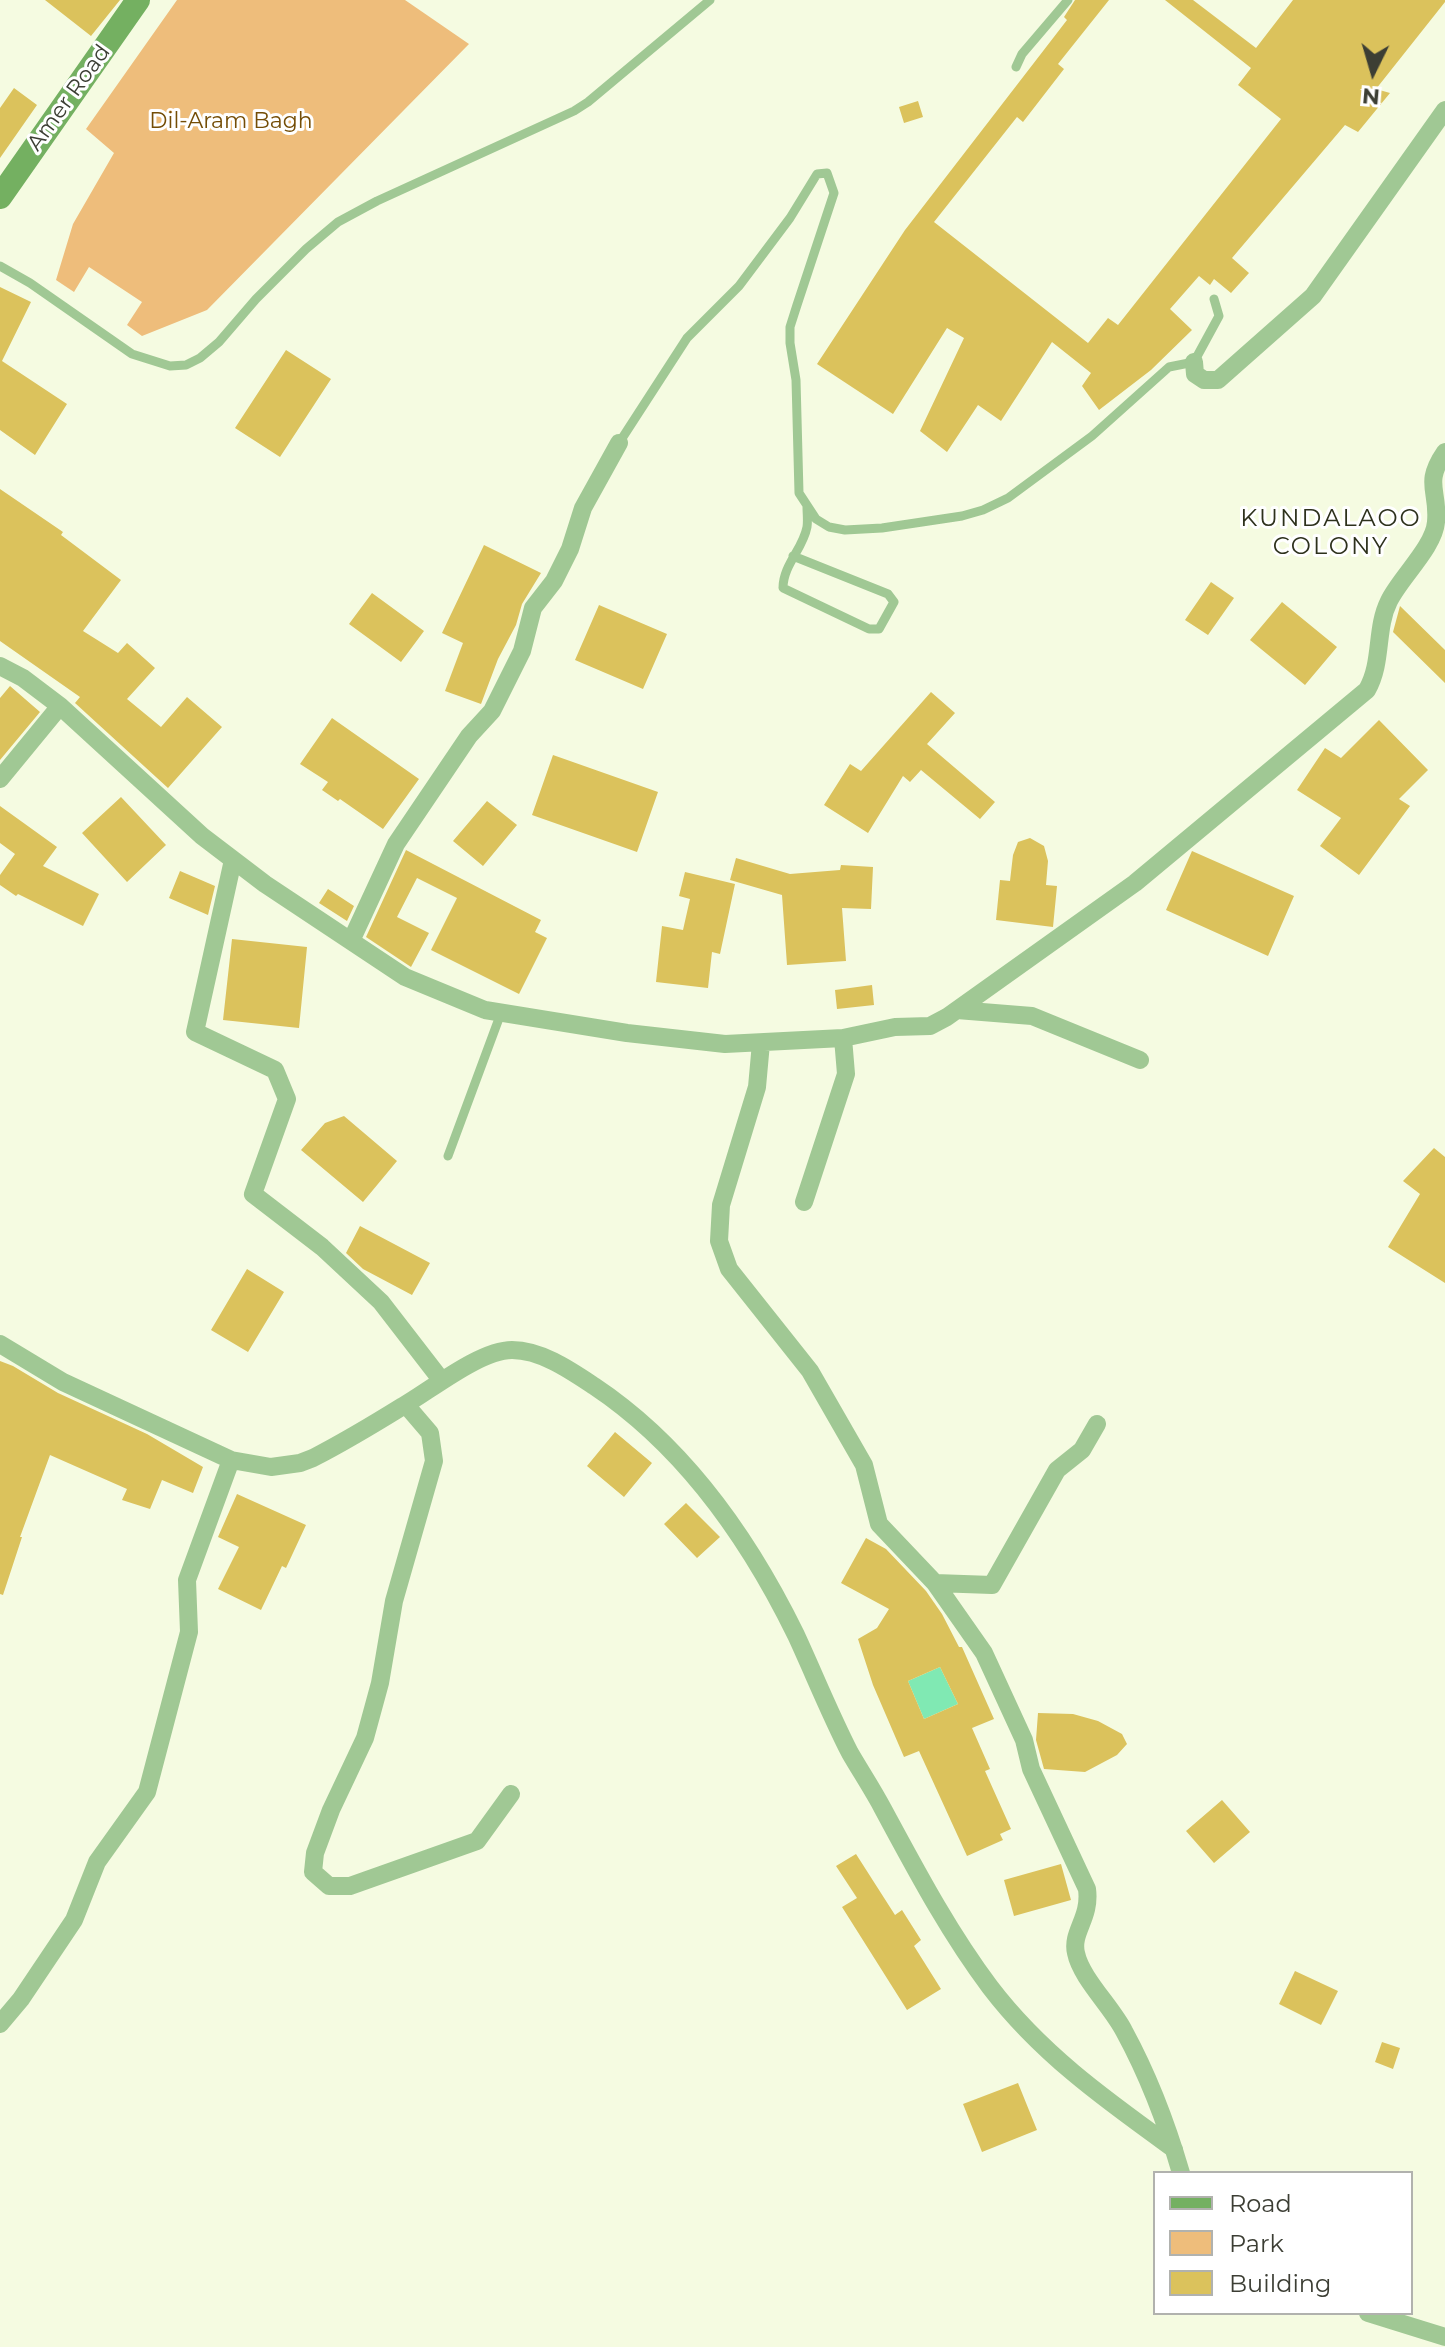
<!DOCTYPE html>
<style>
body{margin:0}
#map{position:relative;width:1445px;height:2347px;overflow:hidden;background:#f5fbe1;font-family:Montserrat,sans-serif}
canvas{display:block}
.legend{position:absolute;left:1153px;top:2171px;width:260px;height:144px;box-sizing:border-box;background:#fff;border:2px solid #b1b2ae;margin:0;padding:10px 14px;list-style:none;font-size:24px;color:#3c3e34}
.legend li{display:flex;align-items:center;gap:16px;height:40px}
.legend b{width:40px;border:2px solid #b1b2ae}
.north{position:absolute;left:1333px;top:32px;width:80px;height:80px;-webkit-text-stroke:6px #fff;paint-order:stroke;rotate:185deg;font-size:22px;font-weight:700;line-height:32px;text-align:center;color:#3c3e34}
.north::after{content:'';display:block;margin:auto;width:28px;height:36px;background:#3c3e34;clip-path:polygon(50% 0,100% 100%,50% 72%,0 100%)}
</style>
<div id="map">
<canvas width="1445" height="2347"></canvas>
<ul class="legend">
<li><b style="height:10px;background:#74b061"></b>Road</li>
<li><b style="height:22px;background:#eebd7b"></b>Park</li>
<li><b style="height:22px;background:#dbc25c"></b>Building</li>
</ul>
<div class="north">N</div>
</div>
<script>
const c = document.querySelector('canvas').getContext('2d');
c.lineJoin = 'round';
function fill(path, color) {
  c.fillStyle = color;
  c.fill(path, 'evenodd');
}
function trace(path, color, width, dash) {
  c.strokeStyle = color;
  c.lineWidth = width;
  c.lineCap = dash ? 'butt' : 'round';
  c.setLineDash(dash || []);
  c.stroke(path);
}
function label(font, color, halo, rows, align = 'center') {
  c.font = font + ' Montserrat,sans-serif';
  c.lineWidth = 6;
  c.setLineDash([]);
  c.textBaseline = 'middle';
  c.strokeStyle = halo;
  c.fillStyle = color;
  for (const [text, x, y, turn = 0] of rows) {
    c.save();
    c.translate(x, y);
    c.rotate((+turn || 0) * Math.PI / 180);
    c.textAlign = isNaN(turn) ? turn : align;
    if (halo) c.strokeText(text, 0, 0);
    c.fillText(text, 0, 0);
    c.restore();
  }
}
const green = new Path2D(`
 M177,0H405L469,44L207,310L142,336L127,325L142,302L89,267L74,292L56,280L73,224L114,153L86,129Z`);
const water = new Path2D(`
 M940,1667L958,1704L924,1719L908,1681Z`);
const building = new Path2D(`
 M45,0H120L91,36Z
 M1075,0H1109L1058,64L1064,69L1023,122L1017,117L934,222L1088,343L1108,318L1118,325L1281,119L1238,85L1251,68L1165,0H1193L1256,48L1293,0H1445V2L1376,89L1390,93L1358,132L1345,125L1232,258L1249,273L1231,293L1214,279L1210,285L1199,276L1170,309L1192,330L1151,370L1099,410L1082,386L1091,373L1052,342L1001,421L978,405L947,452L920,431L964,338L947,328L893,414L817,364L905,230L1067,20L1064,17Z
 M14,88L37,105L0,158V108Z
 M918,101L923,117L904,123L899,107Z
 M0,287L31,302L2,361L67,404L35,455L0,430Z
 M286,350L331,379L280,457L235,428Z
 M0,489L63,532L61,535L121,580L83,631L118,653L127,643L155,668L127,699L161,727L187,697L222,727L168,788L75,703L80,697L0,641Z
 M484,545L541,573L522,604L516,625L498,659L481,704L445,691L463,643L442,633Z
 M1211,582L1234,598L1208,635L1185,620Z
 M372,593L424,631L401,662L349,624Z
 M1282,602L1337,647L1305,685L1250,640Z
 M599,605L667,634L643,689L575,660Z
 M1400,606L1445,650V683L1393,632Z
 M10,686L40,712L0,760V698Z
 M931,692L955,713L927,744L995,802L980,819L921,770L910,782L903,776L868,833L824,805L850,764L861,771Z
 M332,718L419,779L383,829L340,799L338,801L322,790L328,782L300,764Z
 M1379,720L1428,770L1399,799L1410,806L1359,875L1320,846L1341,818L1297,790L1325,748L1341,758Z
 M553,755L658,792L637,852L532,815Z
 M121,797L166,845L127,882L82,833Z
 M487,801L517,825L483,866L453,841Z
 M0,806L57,847L43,866L99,894L83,926L18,894L16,896L0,885V875L15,854L0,843Z
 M1030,838L1044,846L1048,861L1046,885L1057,886L1053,927L996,920L1000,880L1010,881L1013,855L1018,842Z
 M406,850L541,920L535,932L547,938L519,994L431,950L457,898L417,878L397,917L429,933L411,967L366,937Z
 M1192,851L1294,896L1268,956L1166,910Z
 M736,858L790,874L840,870L841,865L873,867L871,909L842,908L846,961L787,965L782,895L730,880Z
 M180,871L215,886L208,915L169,898Z
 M685,872L735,884L720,954L712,952L708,988L656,982L662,926L683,930L690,899L679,896Z
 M328,889L354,906L347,921L319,903Z
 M232,939L307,947L299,1028L223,1020Z
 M872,985L874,1005L837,1009L835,990Z
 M344,1116L397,1161L363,1202L301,1150L325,1123Z
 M1434,1148L1445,1157V1283L1388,1247L1420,1194L1403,1181Z
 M360,1226L430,1263L412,1295L363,1269L346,1253Z
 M247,1269L284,1292L248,1352L211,1330Z
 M0,1361L13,1366L58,1393L147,1434L203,1467L193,1493L162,1480L150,1509L122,1500L127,1489L50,1455L20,1537H22L3,1595L0,1594Z
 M615,1432L652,1463L624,1497L587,1466Z
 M237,1494L306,1525L286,1568L282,1566L261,1610L218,1589L239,1547L218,1537Z
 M686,1503L720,1537L697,1558L664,1524Z
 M866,1538L886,1549L926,1591L942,1614L959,1647H962L994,1719L972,1728L990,1769L985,1771L1011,1829L1000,1834L1003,1840L967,1856L919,1751L904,1757L873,1685L858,1639L877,1628L889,1609L841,1583ZM940,1667L958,1704L924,1719L908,1681Z
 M1038,1713L1073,1714L1098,1721L1122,1734L1127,1744L1117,1755L1085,1772L1044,1769L1036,1740Z
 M1222,1800L1250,1832L1214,1863L1186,1831Z
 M856,1854L895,1915L902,1910L921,1940L914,1946L941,1989L907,2010L842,1907L857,1898L836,1866Z
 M1061,1864L1071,1900L1014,1916L1004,1880Z
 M1295,1971L1338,1991L1321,2025L1279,2004Z
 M1382,2042L1400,2048L1393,2069L1375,2062Z
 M1018,2083L1037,2130L982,2152L963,2104Z`);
const lane = new Path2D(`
 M1016,67L1022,54L1068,0
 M0,266L30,283L132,354L170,366L186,365L200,358L219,342L256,299L306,249L338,222L377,201L574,111L588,102L710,0
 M619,443L687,338L739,286L790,218L817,174L827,173L834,193L797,305L790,327V343L796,380L799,493L816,519L829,527L845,530L882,528L962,516L983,510L1008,498L1092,436L1169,367L1194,362L1219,316L1214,299
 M793,556L888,594L894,602L879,629H869L783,588C783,565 803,549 807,527C808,521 807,513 807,507
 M448,1156L501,1013`);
const street = new Path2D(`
 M1194,362L1195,374L1204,380H1218L1313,296L1445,110
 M0,666L23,678L60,706L202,836L265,884L405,977L485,1010L627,1033L725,1044L843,1038L895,1027L930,1026L947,1017L1135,883L1367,690C1383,662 1375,629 1389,601C1400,578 1434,547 1436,522C1439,490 1423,484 1445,452
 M0,779L60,706
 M233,860L195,1032L275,1070L287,1099L253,1194L322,1247L381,1302L442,1381
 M351,941L396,844L469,736L492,711L522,651L533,608L554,581L570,549L583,508L619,443
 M957,1010L1032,1016L1140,1060
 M761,1043L757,1087L721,1205L719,1241L729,1269L810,1371L864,1465L879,1524L935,1583L984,1653L1024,1740L1031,1769L1087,1889C1091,1918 1071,1932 1076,1953C1081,1978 1112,2007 1124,2031C1148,2075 1167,2125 1181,2173
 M804,1202L846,1074L843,1038
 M0,1344L63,1382L231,1460L271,1467L300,1463L313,1458C344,1442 374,1424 403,1406C431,1390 480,1350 512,1350C541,1350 570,1370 594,1386C684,1446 749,1539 796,1635C814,1674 830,1714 850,1753C861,1772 873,1790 883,1809C916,1870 948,1931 990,1987C1041,2054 1106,2100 1174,2149
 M406,1405L430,1433L434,1461L394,1601L380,1683L365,1738L331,1810L315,1853L313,1872L329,1886H350L477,1841L511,1794
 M935,1583L992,1585L1057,1470L1082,1450L1097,1424
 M0,2024L21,1999L74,1920L97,1862L147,1792L189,1632L187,1580L231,1460
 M1368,2313L1445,2337`);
const secondary = new Path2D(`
 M0,197L138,0`);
const streetNames = [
 ["Amer Road",69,98,-54]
];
const parkNames = [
 ["Dil-Aram Bagh",231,122]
];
const neighbourhoodNames = [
 ["KUNDALAOO",1331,519],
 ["COLONY",1331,547]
];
fill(green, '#eebd7b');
fill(water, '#80e9b3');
fill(building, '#dbc25c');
trace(lane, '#a0c894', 9);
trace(street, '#a0c894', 18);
trace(secondary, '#74b061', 24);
label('22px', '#3c3e34', '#fff', streetNames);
label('22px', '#744d06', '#fff', parkNames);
c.letterSpacing = '2px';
label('24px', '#2d311c', '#fff', neighbourhoodNames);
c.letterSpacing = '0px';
</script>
